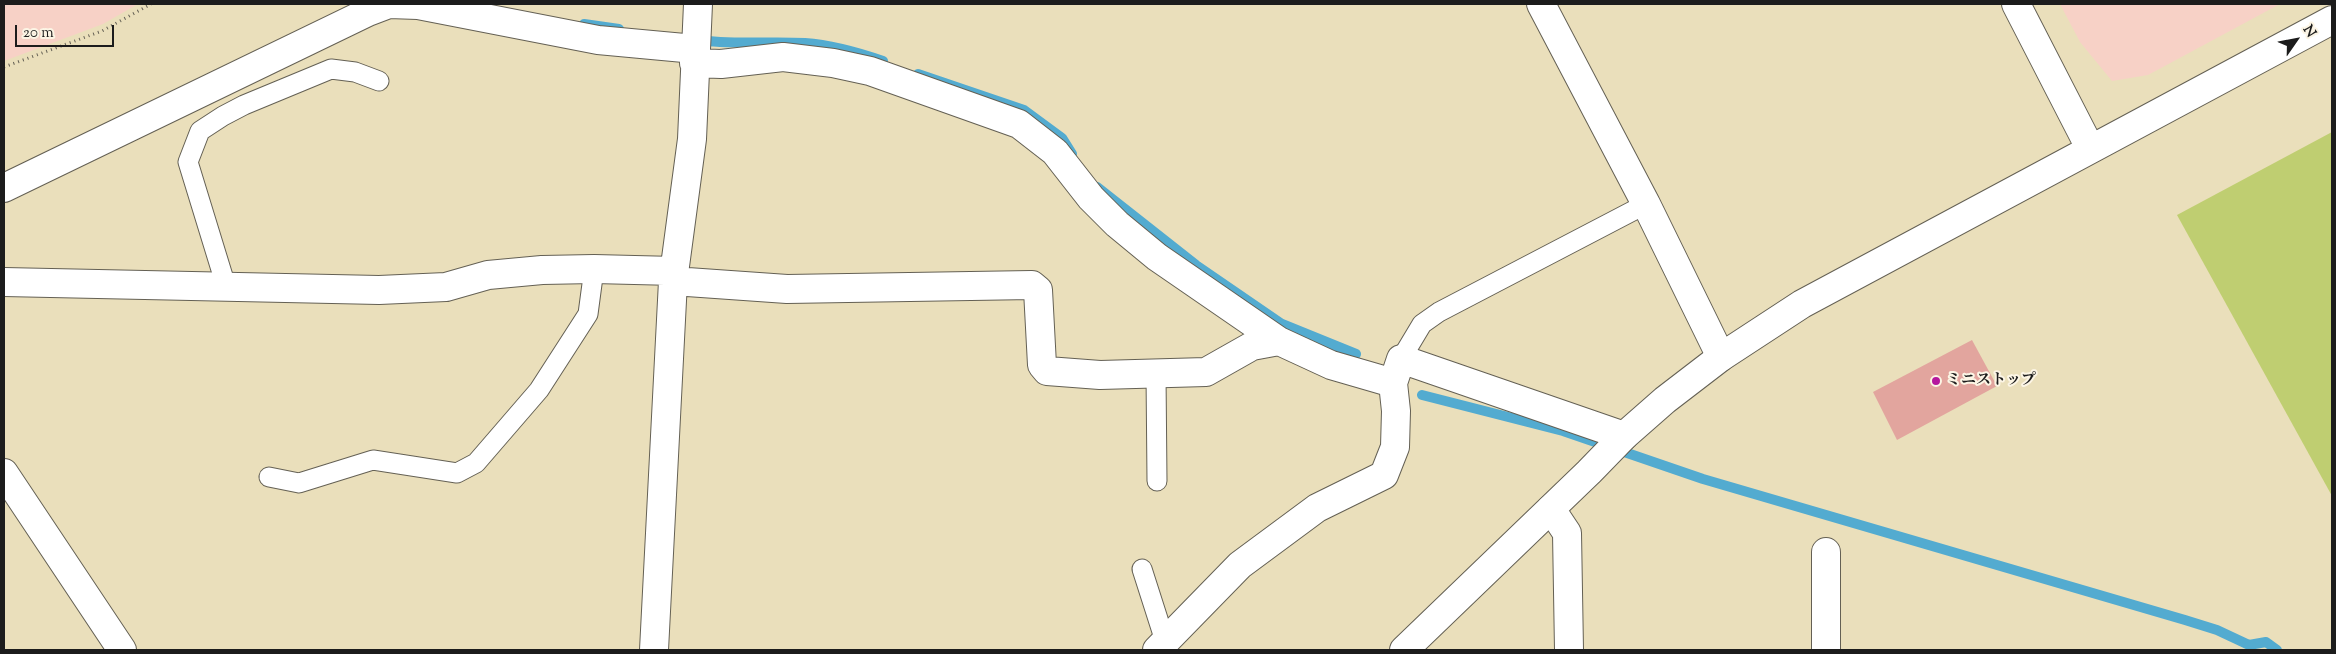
<!DOCTYPE html>
<meta charset="utf-8">
<style>
body{margin:0}
#map{position:relative;width:2336px;height:654px;overflow:hidden;background:#eadfbb;font-family:"Sorts Mill Goudy",serif}
canvas{display:block}
.frame{position:absolute;inset:0;border:5px solid #1c1c1c;pointer-events:none}
.north{position:absolute;left:2271px;top:15px;width:50px;height:50px;-webkit-text-stroke:4px #fcf5e5;paint-order:stroke;rotate:57deg;font-size:14px;font-weight:700;line-height:20px;text-align:center;color:#1c1c1c}
.north::after{content:'';display:block;margin:auto;width:18px;height:22px;background:#1c1c1c;clip-path:polygon(50% 0,100% 100%,50% 72%,0 100%)}
.scale{position:absolute;left:15px;top:25px;width:99px;height:22px;box-sizing:border-box;border:2px solid #1c1c1c;border-top:0;padding-left:6px;font-size:15px;line-height:18px;white-space:nowrap;color:#1c1c1c;-webkit-text-stroke:4px #fcf5e5;paint-order:stroke}
</style>
<div id="map">
<canvas width="2336" height="654"></canvas>
<div class="frame"></div>
<div class="north">N</div>
<div class="scale">20 m</div>
</div>
<script>
const c = document.querySelector('canvas').getContext('2d');
c.lineJoin = 'round';
function fill(path, color) {
  c.fillStyle = color;
  c.fill(path, 'evenodd');
}
function trace(path, color, width, dash) {
  c.strokeStyle = color;
  c.lineWidth = width;
  c.lineCap = dash ? 'butt' : 'round';
  c.setLineDash(dash || []);
  c.stroke(path);
}
function label(font, color, halo, rows, align = 'center') {
  c.font = font + ' "Sorts Mill Goudy","Noto Serif JP",serif';
  c.lineWidth = 4;
  c.setLineDash([]);
  c.textBaseline = 'middle';
  c.strokeStyle = halo;
  c.fillStyle = color;
  for (const [text, x, y, turn = 0] of rows) {
    c.save();
    c.translate(x, y);
    c.rotate((+turn || 0) * Math.PI / 180);
    c.textAlign = isNaN(turn) ? turn : align;
    if (halo) c.strokeText(text, 0, 0);
    c.fillText(text, 0, 0);
    c.restore();
  }
}
const built = new Path2D(`
 M4,4H138L103,24L4,61Z
 M2060,4H2280L2148,75L2112,81L2080,42Z`);
const green = new Path2D(`
 M2332,132V496L2177,215Z`);
const stream = new Path2D(`
 M584,24L619,29
 M698,40C733,45 769,41 805,43C832,45 857,52 883,61
 M918,74L1024,110L1062,138L1072,154
 M1097,187L1196,265L1282,324L1356,354
 M1422,395L1563,431L1703,479L2185,620L2217,630L2249,645L2266,642L2277,650`);
const building = new Path2D(`
 M1972,340L1997,386L1897,440L1873,392Z`);
const path = new Path2D(`
 M4,67L102,31L151,4`);
const service = new Path2D(`
 M226,286L188,162L200,131L223,116L244,105L331,69L355,72L379,81
 M1401,359L1422,324L1439,312L1646,204
 M1156,374L1157,481
 M269,477L299,483L373,460L457,473L476,463L539,390L588,314L594,269
 M1142,569L1165,641`);
const minor = new Path2D(`
 M1541,4L1646,204L1721,357
 M694,63L721,64L783,57L833,63L870,71L1019,124L1055,152L1091,198L1117,224L1157,257L1279,341L1331,365L1393,383
 M4,188L368,12L389,4L418,5L598,40L695,49
 M673,281L787,289L1032,285L1038,290L1042,365L1047,371L1100,375L1206,372L1252,346L1279,341
 M4,282L379,290L446,287L488,275L542,270L594,269L675,271
 M4,473L122,650
 M1551,509L1567,533L1569,650
 M1826,552V650
 M654,650L673,281L692,139L698,4
 M1157,650L1240,565L1317,508L1384,475L1395,447L1396,411L1393,383L1401,359L1624,436`);
const tertiary = new Path2D(`
 M2016,4L2090,148
 M1404,650L1589,472L1624,436L1665,400L1721,357L1802,304L2332,20`);
const markers = [
 [1936,381,5,"#b5179e"]
];
const poiNames = [
 ["ミニストップ",1946,381]
];
fill(built, '#f7d1c6');
fill(green, '#bfce71');
trace(stream, '#53abd0', 10);
fill(building, '#e2a59e');
trace(service, '#646054', 21);
trace(minor, '#646054', 30);
trace(tertiary, '#646054', 30);
trace(path, '#646054', 3, [1, 4]);
trace(service, '#fff', 19);
trace(minor, '#fff', 28);
trace(tertiary, '#fff', 28);
for (const [x, y, r, color] of markers) {
  const dot = new Path2D();
  dot.arc(x, y, r, 0, 2 * Math.PI);
  c.fillStyle = color;
  c.fill(dot);
  trace(dot, '#fcf5e5', 2);
}
label('bold 15px', '#1c1c1c', '#fcf5e5', poiNames, 'left');
</script>
